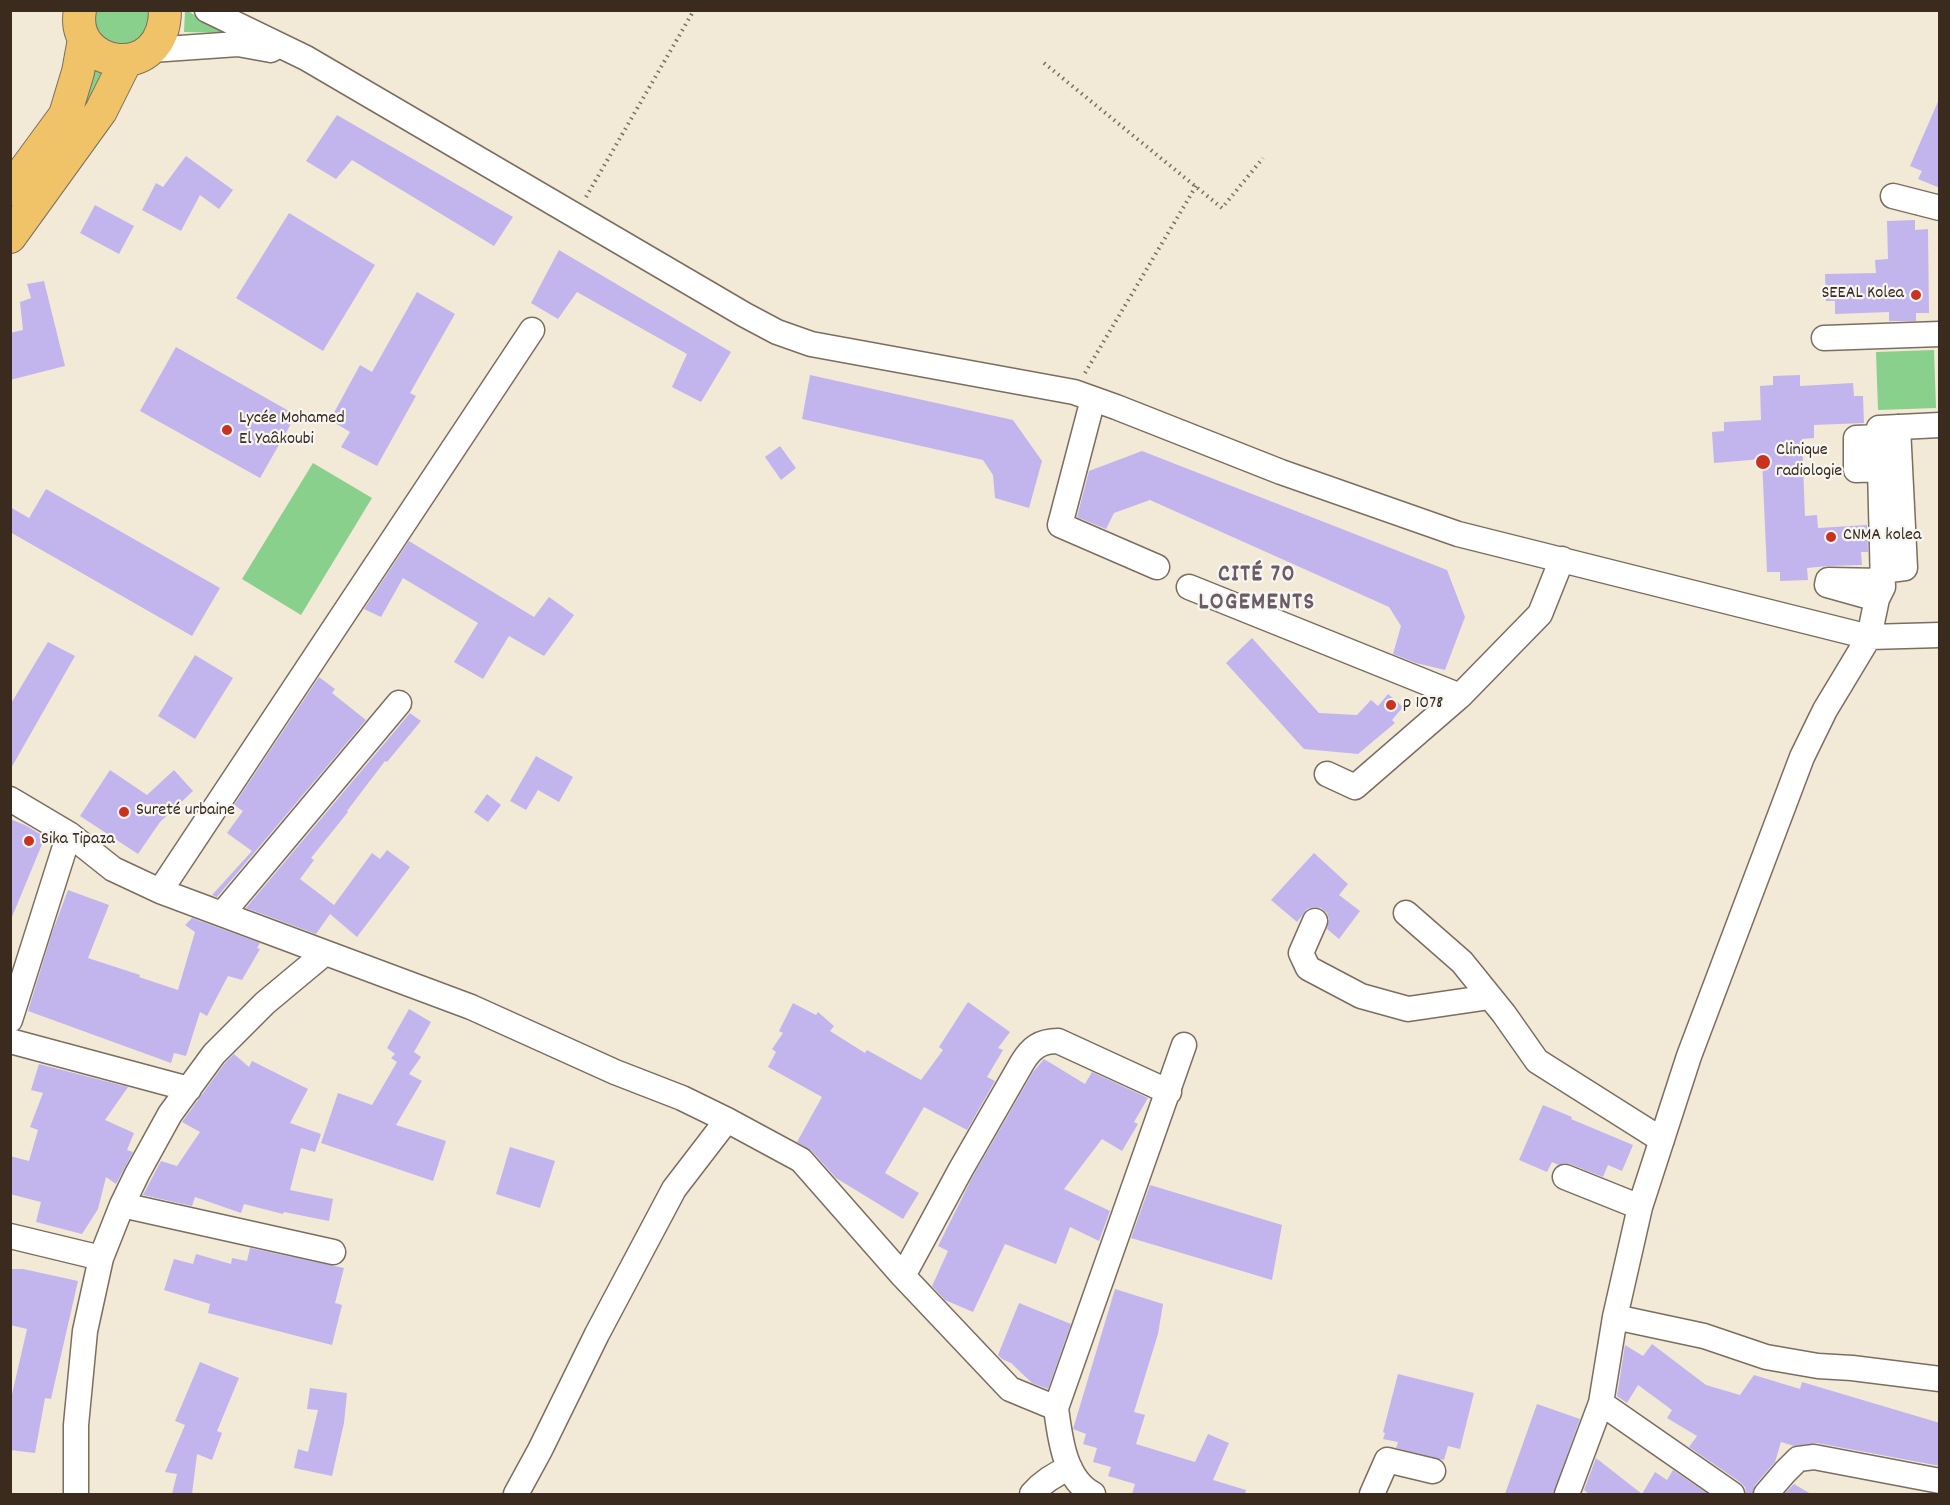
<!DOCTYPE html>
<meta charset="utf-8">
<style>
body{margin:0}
#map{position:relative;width:1950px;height:1505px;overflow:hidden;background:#f3e9d7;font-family:Dekko,sans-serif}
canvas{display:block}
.frame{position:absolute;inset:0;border:12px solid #3b2a1e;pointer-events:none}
</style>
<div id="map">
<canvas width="1950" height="1505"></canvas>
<div class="frame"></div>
</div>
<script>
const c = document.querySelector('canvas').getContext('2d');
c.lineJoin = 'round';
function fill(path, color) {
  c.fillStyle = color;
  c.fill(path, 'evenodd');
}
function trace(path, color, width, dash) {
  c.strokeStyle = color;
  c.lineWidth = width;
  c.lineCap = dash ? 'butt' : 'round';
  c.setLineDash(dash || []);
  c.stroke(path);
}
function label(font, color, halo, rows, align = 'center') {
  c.font = font + ' Dekko,sans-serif';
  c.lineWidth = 4.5;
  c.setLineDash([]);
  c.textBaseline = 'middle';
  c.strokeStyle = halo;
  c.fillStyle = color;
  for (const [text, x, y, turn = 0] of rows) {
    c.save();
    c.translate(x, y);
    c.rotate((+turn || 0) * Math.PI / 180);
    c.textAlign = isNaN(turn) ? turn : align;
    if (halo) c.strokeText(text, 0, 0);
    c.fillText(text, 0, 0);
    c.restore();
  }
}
const green = new Path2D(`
 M187,10L200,19L231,33L184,32L185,11Z
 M89,11H156L157,13L130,51L96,39Z
 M91,68L103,73L112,74L70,125Z
 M1934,350L1936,408L1878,410L1876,352Z
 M313,463L372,498L301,615L242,579Z`);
const building = new Path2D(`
 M1940,97V188L1918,179L1922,171L1910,166Z
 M337,115L513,217L494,246L352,160L336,179L306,161Z
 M186,156L233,190L219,209L200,195L181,231L142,210L156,183L163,187Z
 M95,205L134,226L119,254L80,233Z
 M289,213L375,265L323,351L236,298Z
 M1915,220V230L1928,229L1929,313H1916V321H1889V312L1835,314V301H1826L1825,274L1876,273L1875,260L1888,259L1887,221Z
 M559,250L731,352L701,402L672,387L687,354L577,292L558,319L531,303Z
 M44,281L65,366L10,380V333L23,330L20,302L31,298L27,284Z
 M417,292L455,314L410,393L416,396L377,466L341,447L350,432L330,420L360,365L372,372Z
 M176,347L296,415L260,478L140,411Z
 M810,375L1013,420L1042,461L1029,508L995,498L993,475L983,460L802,419Z
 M1800,375V386L1853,383L1854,396H1863L1864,423L1814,425V438L1802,439L1805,516L1817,515L1818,528L1867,525L1868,552H1861L1862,565L1828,566L1807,568L1808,580L1780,581V572H1767L1762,459L1714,463L1712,432L1724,431V422L1761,420L1760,386L1773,385V376Z
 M780,446L796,468L781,480L765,457Z
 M1142,451L1447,570L1465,617L1445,670L1416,663L1393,654L1401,626L1389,607L1150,500L1114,513L1106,529L1077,517L1089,471Z
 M46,489L220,588L192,636L10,532V507L29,518Z
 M409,541L534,617L549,597L574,615L544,656L509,636L483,679L454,662L478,623L403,578L381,617L364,609Z
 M1252,638L1319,713L1357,715L1371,700L1378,706L1388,694L1403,707L1392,720L1395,723L1358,754L1304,749L1226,663Z
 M48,642L75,656L10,770V705Z
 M195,655L233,678L195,739L158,716Z
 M319,677L335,689L332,693L366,720L217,897L212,895L252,851L227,833L243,811L234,805Z
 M410,713L421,721L387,762L385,761L347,811L348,812L311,858L314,860L300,879L334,905L372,853L380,859L387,850L410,867L357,937L330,914L316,934L246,908Z
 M536,756L573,777L559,802L538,790L526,810L510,801Z
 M110,770L147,795L174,770L193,791L160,822L138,854L80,816Z
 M487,794L501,805L488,822L474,812Z
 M10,819L25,825L45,837L12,917Z
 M1314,853L1348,884L1339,895L1360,911L1339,939L1327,929L1329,919L1327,913L1321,908L1314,907L1307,909L1297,922L1271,900Z
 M68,890L109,905L88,958L140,975L139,977L178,990L195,932L185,925L192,918L260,943L257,948L260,949L242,980L228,976L207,1016L200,1012L186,1056L174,1053L171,1063L28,1011L52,933Z
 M968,1002L1010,1032L998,1048L1003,1050L987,1077L995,1081L967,1130L924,1107L885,1173L919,1193L903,1219L836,1178L811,1150L797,1142L822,1097L768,1067L776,1052L772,1049L783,1033L779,1031L793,1003L816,1015L818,1012L834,1026L830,1031L865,1053L867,1050L921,1080L943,1050L939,1047Z
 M409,1009L431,1022L414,1052L421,1057L409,1074L422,1081L396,1125L446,1141L433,1181L321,1143L338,1093L372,1105L397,1062L391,1058L395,1054L387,1048Z
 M234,1054L249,1067L252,1061L308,1089L290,1123L321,1134L315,1152L301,1148L290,1190L333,1199L329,1221L284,1212L283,1214L244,1204L241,1213L195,1197L192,1206L143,1195L161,1161L177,1166L200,1132L182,1122L225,1063Z
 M1044,1059L1085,1084L1092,1072L1148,1098L1134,1122L1138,1124L1122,1151L1102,1139L1064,1189L1110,1211L1099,1241L1070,1227L1056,1264L1005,1244L973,1312L945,1300L932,1286L948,1251L938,1246L973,1176L1033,1072Z
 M39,1064L128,1087L105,1120L134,1133L127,1150L133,1152L116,1184L106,1177L98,1209L82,1234L36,1222L41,1202L10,1194V1156L29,1161L38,1130L30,1127L43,1093L31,1090Z
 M1543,1105L1572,1117L1571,1119L1633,1145L1622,1171L1608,1165L1603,1177L1570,1164L1564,1163L1559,1165L1552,1162L1547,1172L1519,1160Z
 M510,1147L555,1161L540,1208L496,1194Z
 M1150,1185L1282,1225L1272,1280L1131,1238Z
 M250,1248L344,1268L335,1303L342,1305L332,1345L208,1313L210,1304L164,1290L174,1259L193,1264L196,1254L231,1264L232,1258L247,1261Z
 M10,1269H23L78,1281L51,1399L45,1398L35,1453L10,1450V1403L27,1329L10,1325Z
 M1115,1289L1163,1304L1158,1334L1134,1412L1145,1415L1136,1444L1195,1462L1208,1434L1229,1443L1213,1480L1246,1490L1245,1494H1132L1135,1484L1108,1476L1111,1467L1093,1462L1097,1448L1083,1444L1086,1434L1073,1429Z
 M1019,1303L1071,1324L1048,1389L1032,1383L1011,1363L1002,1359L998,1355Z
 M1652,1344L1706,1385L1740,1395L1754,1375L1800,1389L1802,1382L1940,1423V1466L1817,1443L1794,1446L1781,1442L1775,1462L1755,1485L1752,1494H1746L1745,1487L1740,1482L1689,1447L1697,1436L1667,1418L1672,1410L1638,1385L1627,1403L1617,1396L1625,1345L1643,1356Z
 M200,1362L239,1378L217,1431L222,1433L212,1460L197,1454L192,1494H172L177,1474L165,1472L185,1425L175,1421Z
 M1398,1374L1474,1393L1460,1449L1448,1446L1444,1460L1396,1448L1398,1442L1383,1439L1385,1433L1383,1432Z
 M310,1388L347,1393L344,1423L332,1476L294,1468L298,1449L308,1452L318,1410L307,1409Z
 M1537,1404L1580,1419L1553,1494H1505Z
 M1596,1458L1642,1494L1655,1472L1667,1480L1673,1470L1708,1494H1589L1584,1490Z
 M1794,1484L1811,1494H1784Z`);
const path = new Path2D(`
 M1044,63L1222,208L1263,158
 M586,197L694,10
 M1085,373L1196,186`);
const minor = new Path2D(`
 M207,10L306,58L745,315L777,332L811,344L1074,392L1116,407L1281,472L1458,534L1869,637L1940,635
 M151,50L238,44L271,50
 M1893,196L1940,208
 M1824,338L1940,334
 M1093,399L1060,525L1157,567
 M1879,437L1856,438V470L1880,469
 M1882,571L1905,568L1898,427
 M1189,587L1460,696L1540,614L1562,559
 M1877,599L1827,585L1828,580L1883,581
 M1327,774L1355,787L1460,696
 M10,799L69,834L113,869L160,891L471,1007L615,1072L682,1098L727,1120L801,1160L903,1276L1010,1389L1056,1408C1060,1437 1064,1479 1093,1494
 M160,891L532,330
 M1406,913L1462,962L1504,1014L1537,1061L1662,1140
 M222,914L399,703
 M1315,921L1301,953L1308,968L1361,996L1408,1009L1490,997
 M10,1020L69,834
 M10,1041L189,1089
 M1565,1177L1640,1207
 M122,1205L333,1252
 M10,1236L101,1258
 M903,1276L961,1169L1022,1063C1031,1048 1040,1041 1058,1041L1169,1092
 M1615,1317L1704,1336L1766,1357L1818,1366L1852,1368L1940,1379
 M1601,1403L1732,1494
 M1056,1408L1184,1045
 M76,1494V1425L85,1331L101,1258L122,1205L137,1174L170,1114L214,1054L265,1003L325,953
 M516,1494L540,1450L597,1334L674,1189L727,1120
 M1032,1494C1043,1481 1055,1474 1070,1468
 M1372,1494L1387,1460L1433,1471
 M1567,1494L1601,1403L1615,1317L1640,1207L1689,1056L1802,757L1825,710L1869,637L1877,599L1883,587L1879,428L1940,425
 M1766,1494L1785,1472L1798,1459L1814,1457L1940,1481`);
const major = new Path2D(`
 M80,10C69,69 165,84 165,10
 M10,190L65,115L78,72L84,39
 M10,237L101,111L126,61`);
const markers = [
 [1916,295,6,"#c8321e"],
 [227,430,6,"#c8321e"],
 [1763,462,8,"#c8321e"],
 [1831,537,6,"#c8321e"],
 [1391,705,6,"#c8321e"],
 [124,812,6,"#c8321e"],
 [29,841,6,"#c8321e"]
];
const poiNames = [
 ["SEEAL Kolea",1904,295,"right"],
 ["Lycée Mohamed",239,420],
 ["El Yaâkoubi",239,441],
 ["Clinique",1776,452],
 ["radiologie",1776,473],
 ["CNMA kolea",1843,537],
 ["p 1078",1403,705],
 ["Sureté urbaine",136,812],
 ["Sika Tipaza",41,841]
];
const districtNames = [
 ["CITÉ 70",1257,577],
 ["LOGEMENTS",1257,605]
];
fill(green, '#88d08b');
fill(building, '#c2b5ed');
trace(minor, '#7b6d5f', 27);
trace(major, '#7b6d5f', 34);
trace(path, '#7b6d5f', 4, [1.5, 4.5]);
trace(minor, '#fff', 24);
trace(major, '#f1c369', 32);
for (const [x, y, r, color] of markers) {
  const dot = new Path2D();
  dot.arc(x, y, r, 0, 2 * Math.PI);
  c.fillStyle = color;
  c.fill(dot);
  trace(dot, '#f6f6f2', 2);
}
label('18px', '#3b2a1e', '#f6f6f2', poiNames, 'left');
c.letterSpacing = '1.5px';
label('bold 24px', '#6a5b66', '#f6f6f2', districtNames);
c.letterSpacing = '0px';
</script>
